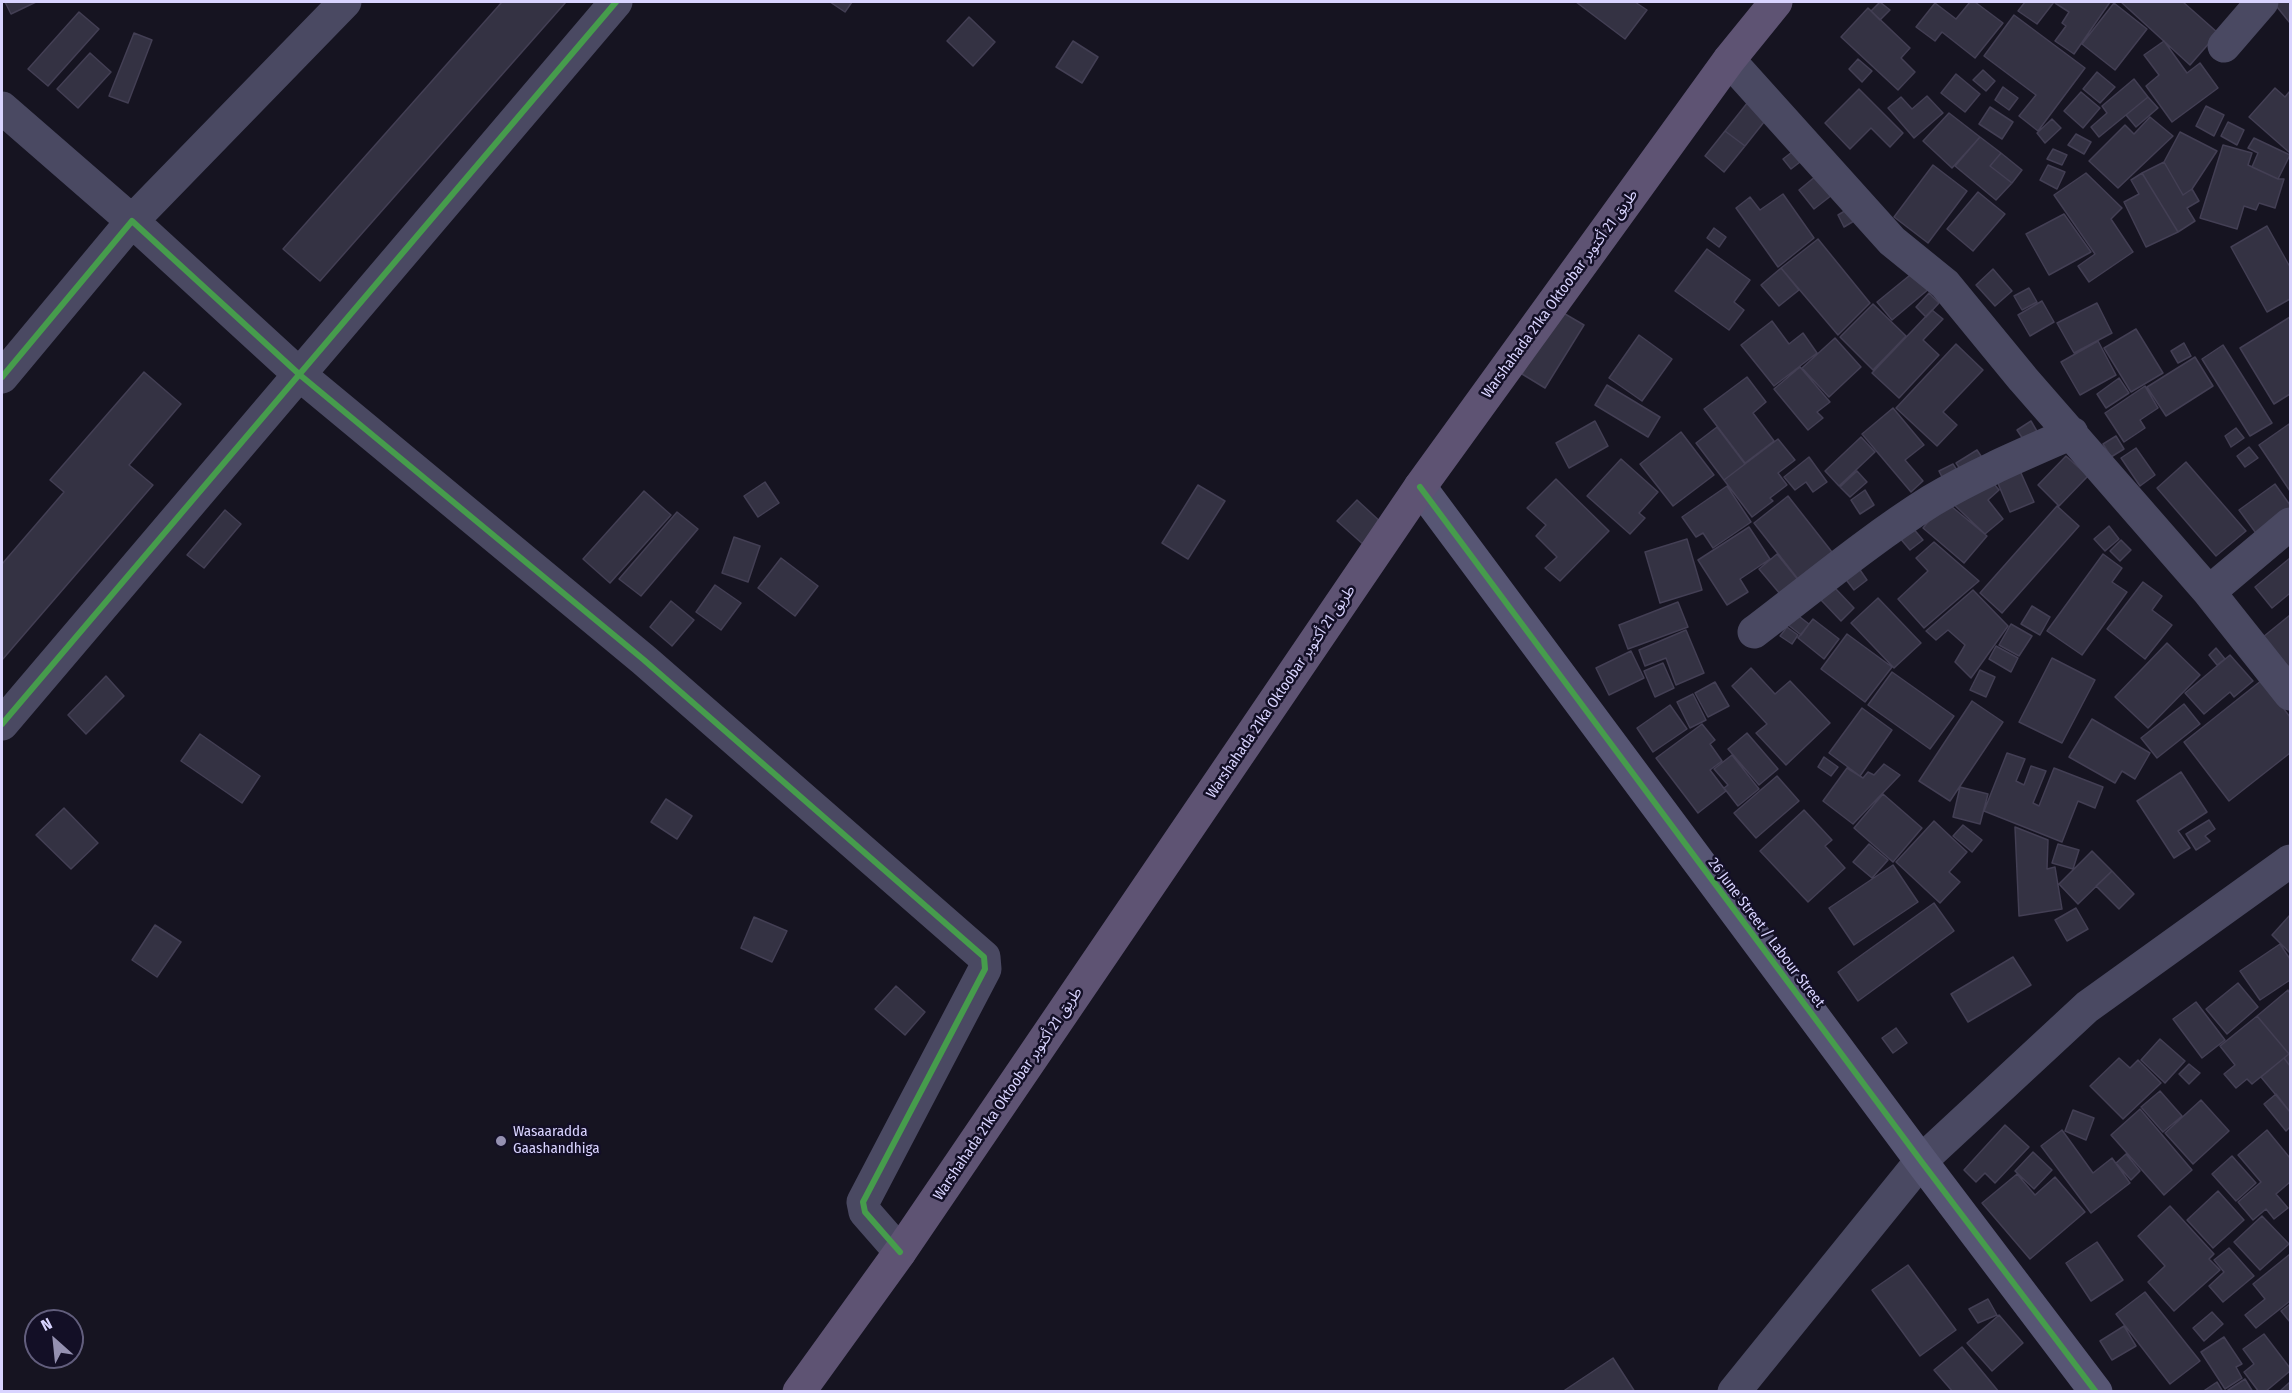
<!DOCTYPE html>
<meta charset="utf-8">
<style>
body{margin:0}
#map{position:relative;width:2292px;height:1393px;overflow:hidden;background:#161421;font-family:"Fira Sans Condensed",sans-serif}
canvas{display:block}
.frame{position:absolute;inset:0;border:3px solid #d9d4ff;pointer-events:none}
.north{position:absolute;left:24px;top:1309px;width:60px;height:60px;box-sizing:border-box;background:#130f26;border:2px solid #625e7d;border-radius:50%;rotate:333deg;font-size:16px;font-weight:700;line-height:24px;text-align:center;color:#d9d4ff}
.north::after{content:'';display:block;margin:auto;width:21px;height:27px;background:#9591b1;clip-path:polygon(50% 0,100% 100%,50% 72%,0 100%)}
</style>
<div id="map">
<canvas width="2292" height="1393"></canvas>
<div class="frame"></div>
<div class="north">N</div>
</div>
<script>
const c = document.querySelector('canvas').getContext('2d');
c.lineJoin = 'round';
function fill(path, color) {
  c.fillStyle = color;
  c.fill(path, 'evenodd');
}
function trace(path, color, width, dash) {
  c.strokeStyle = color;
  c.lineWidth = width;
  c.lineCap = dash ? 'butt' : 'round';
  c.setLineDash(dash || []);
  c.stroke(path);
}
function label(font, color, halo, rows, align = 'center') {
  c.font = font + ' "Fira Sans Condensed","Noto Sans Arabic",sans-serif';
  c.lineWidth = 5;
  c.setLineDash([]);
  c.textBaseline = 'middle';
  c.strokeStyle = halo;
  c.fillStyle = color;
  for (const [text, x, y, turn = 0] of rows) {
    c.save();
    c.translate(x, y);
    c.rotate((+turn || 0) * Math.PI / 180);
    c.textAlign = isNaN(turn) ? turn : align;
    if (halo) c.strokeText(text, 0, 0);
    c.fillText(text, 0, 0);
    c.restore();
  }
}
const building = new Path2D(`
 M5,2H36L11,14Z
 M502,2H566L320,281L283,249Z
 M830,2H852L845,12Z
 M1576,2H1635L1647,10L1625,39Z
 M1880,2L1890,10L1880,20L1871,11Z
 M1970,2H1975L2003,23L1975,58L1942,32L1935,41L1916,27L1935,3L1956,19Z
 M2025,2H2054L2037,24L2018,11Z
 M2056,2H2110L2074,54L2055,41L2066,26L2062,23L2069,12L2055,3Z
 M2121,2H2183L2218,33L2190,65Z
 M2273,2H2290V23Z
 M2114,3L2147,29L2115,70L2082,44Z
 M1868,8L1910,48L1901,58L1915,72L1898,90L1841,37Z
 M79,12L99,29L48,86L28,69Z
 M2014,15L2085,68L2038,131L2019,116L2036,95L1984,56Z
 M969,17L995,42L973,66L947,41Z
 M134,33L152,40L128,103L109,96Z
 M1073,41L1098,57L1082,83L1056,67Z
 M2164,41L2187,73L2200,63L2218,88L2172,122L2146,86L2159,75L2144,55Z
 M90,53L111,72L78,108L57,89Z
 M1858,59L1872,71L1862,82L1849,69Z
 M1983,70L1995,81L1986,91L1973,80Z
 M2097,72L2115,87L2100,103L2083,89Z
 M1956,74L1980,94L1965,112L1941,93Z
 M2134,79L2148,97L2099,137L2091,127L2107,113L2102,106Z
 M2003,87L2018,98L2009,110L1995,100Z
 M2275,88L2285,97L2290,91V153L2249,117Z
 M1859,89L1903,133L1890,147L1871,128L1850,149L1825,123Z
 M2081,92L2100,108L2083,128L2064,111Z
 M1927,96L1943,113L1914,138L1888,108L1901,97L1912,109Z
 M2148,97L2158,108L2136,127L2126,115Z
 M1748,102L1768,117L1745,146L1725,131Z
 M2206,106L2224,115L2214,136L2196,126Z
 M1990,107L2013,122L2002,139L1979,124Z
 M1949,113L1980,137L1952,168L1923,141Z
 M2150,117L2173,136L2118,188L2089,161L2125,125L2134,134Z
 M2052,119L2061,128L2045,143L2037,133Z
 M2228,122L2244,130L2237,145L2221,136Z
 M1725,131L1745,146L1724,172L1705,156Z
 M2180,132L2217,151L2192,189L2183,195L2164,162Z
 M2076,134L2091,142L2084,154L2068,145Z
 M1980,137L2001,153L1990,166L2012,183L1996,200L1955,166Z
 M2254,138L2290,155L2278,179L2252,167L2258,153L2248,148Z
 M2223,145L2252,153L2248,165L2278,179H2284L2275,208L2259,203L2256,210L2244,206L2237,229L2200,218Z
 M2053,149L2067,155L2062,165L2047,159Z
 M1792,152L1800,162L1791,169L1783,159Z
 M2001,153L2022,170L2012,183L1990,166Z
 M2164,162L2183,195L2192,189L2199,201L2187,208L2195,221L2178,232L2142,173Z
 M1933,165L1967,191L1928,243L1894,217Z
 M2048,165L2065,172L2057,189L2040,180Z
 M2086,173L2122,208L2111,219L2133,252L2089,282L2078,266L2095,254L2054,195Z
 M2142,173L2178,232L2146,247L2124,202L2139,194L2131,180Z
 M1816,176L1832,195L1814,209L1799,190Z
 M1978,192L2005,214L1973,251L1947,229Z
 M1783,194L1814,238L1778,267L1736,208L1750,197L1760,210Z
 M1848,209L1854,221L1844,227L1838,215Z
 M2064,214L2091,252L2049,275L2026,234Z
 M2267,226L2290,267V299L2267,312L2231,247Z
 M1714,228L1726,237L1719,247L1707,238Z
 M1818,239L1870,303L1838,335L1781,268Z
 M1707,249L1750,280L1734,302L1744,310L1729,330L1675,291Z
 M1781,268L1799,290L1779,306L1761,285Z
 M1993,269L2012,291L1995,306L1976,285Z
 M1915,271L1930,288L1892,320L1877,302Z
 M2029,288L2037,302L2022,310L2014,296Z
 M1929,293L1939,303L1926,317L1916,307Z
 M2042,301L2054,322L2030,336L2018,315Z
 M2097,303L2112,333L2074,353L2057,323Z
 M1873,304L1906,336L1873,370L1840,337Z
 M1932,310L1943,319L1923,340L1939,355L1899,398L1872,373Z
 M1560,311L1584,325L1545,388L1522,374Z
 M2290,317V394L2274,404L2240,348Z
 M1772,321L1789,344L1803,333L1817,353L1774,386L1741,345Z
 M2136,329L2163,373L2131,392L2104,348Z
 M1639,335L1672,359L1642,401L1609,378Z
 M1835,338L1861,367L1829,397L1802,368Z
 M2098,341L2116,375L2080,395L2061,362Z
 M2184,343L2191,356L2178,363L2171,351Z
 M1956,344L1983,370L1943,412L1957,425L1937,446L1896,408Z
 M2223,345L2272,423L2250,436L2202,359Z
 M2195,357L2213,386L2166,416L2147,387Z
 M1800,367L1830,402L1817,412L1823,418L1808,430L1774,389Z
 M144,372L181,404L129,465L153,485L2,660V564L64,492L50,480Z
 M1747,377L1766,402L1753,413L1774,441L1745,463L1704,409Z
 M2119,378L2129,393L2106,408L2097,394Z
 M1607,385L1660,417L1648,437L1595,405Z
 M2145,386L2158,408L2140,420L2145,428L2124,442L2105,413Z
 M1893,408L1924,445L1905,460L1923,481L1911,492L1862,434Z
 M1595,421L1608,446L1569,468L1556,443Z
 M2031,421L2038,433L2025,442L2017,430Z
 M2289,424L2290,426V491L2259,445Z
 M1717,427L1745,464L1724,480L1696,443Z
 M2236,428L2244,438L2231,447L2225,436Z
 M1681,432L1714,475L1673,506L1640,464Z
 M2116,436L2124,449L2111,457L2103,444Z
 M1861,437L1875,452L1839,486L1825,471Z
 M1778,439L1795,460L1778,473L1787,485L1770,498L1773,501L1752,517L1724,480Z
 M2249,447L2258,458L2245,467L2237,456Z
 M2136,448L2155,475L2140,486L2121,458Z
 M1977,450L1985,462L1965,476L1956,463Z
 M2066,456L2088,476L2059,506L2038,485Z
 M1809,457L1827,482L1813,492L1806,482L1795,490L1784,477Z
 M1621,459L1658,492L1639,513L1645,518L1630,534L1587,496Z
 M2186,462L2246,531L2216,556L2157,488Z
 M1953,464L1960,475L1945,483L1939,471Z
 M2017,464L2034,502L2010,512L1994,474Z
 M1857,471L1867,482L1850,497L1840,487Z
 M1986,474L1999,490L1988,500L2003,519L1985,534L1949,500Z
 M1556,479L1609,531L1560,581L1545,568L1557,557L1536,536L1546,525L1527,508Z
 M765,482L779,503L758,517L744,496Z
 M2275,484L2290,505V519L2261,540L2239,510Z
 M1198,485L1225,501L1188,559L1162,543Z
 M1727,486L1751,522L1713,548L1703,533L1696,537L1682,517Z
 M1865,490L1874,505L1860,514L1851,500Z
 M644,491L671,515L610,583L583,559Z
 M1788,496L1839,561L1805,588L1754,523Z
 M1357,500L1384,525L1365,546L1337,521Z
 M1945,501L1987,536L1964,563L1923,528Z
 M2057,506L2079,526L2002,613L1980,593Z
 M225,510L241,524L204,568L187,555Z
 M677,512L698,529L641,596L619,579Z
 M2109,526L2119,539L2105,551L2094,539Z
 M1749,527L1770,559L1740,579L1748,592L1727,605L1698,560Z
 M1912,527L1923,540L1910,550L1899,537Z
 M734,537L760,546L748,582L722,573Z
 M1687,539L1702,590L1660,603L1645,552Z
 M2121,540L2131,550L2120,561L2110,551Z
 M1934,542L1979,581L1924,628L1898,599L1928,571L1916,558Z
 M1777,554L1803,586L1786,601L1759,569Z
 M2103,554L2122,568L2112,582L2127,592L2082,655L2047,631Z
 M781,558L818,586L795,616L758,588Z
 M2290,558V595L2289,594L2272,608L2255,587Z
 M1858,567L1867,580L1854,590L1844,577Z
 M2143,582L2162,596L2152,610L2172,625L2145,659L2107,629Z
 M715,585L741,603L721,630L696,612Z
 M1834,587L1854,608L1841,621L1821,600Z
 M1973,590L2008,626L1971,678L1955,662L1965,645L1948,630L1936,640L1926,631Z
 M1878,598L1921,643L1894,668L1851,623Z
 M671,601L694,620L672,646L650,627Z
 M1678,602L1688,627L1628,649L1619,625Z
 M2032,606L2050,617L2040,635L2021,624Z
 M1796,614L1809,624L1801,635L1787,624Z
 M2290,615V665L2287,668L2263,637Z
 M1813,619L1839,639L1824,659L1798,638Z
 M2011,624L2032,636L2019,656L1999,645Z
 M1787,627L1798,635L1792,644L1780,636Z
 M1686,630L1704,673L1676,685L1666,658L1645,666L1639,650Z
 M1847,634L1892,667L1865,702L1821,669Z
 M2167,643L2200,675L2148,728L2115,697Z
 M1996,646L2018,658L2011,672L1989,659Z
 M2216,648L2225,659L2217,665L2209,655Z
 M1631,651L1644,678L1609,695L1596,668Z
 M2230,655L2253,681L2234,697L2230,692L2204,714L2185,693Z
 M2052,658L2095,680L2062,743L2019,722Z
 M1663,663L1674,688L1655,697L1644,671Z
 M1751,668L1775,694L1790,681L1830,723L1786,765L1756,733L1767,724L1732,686Z
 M1980,670L1995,677L1986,697L1970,690Z
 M1892,672L1954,716L1930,749L1868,705Z
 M106,676L124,696L86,734L68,715Z
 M2262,680L2290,717V753L2229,801L2184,742Z
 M1715,682L1729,706L1708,717L1695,693Z
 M1693,694L1706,720L1690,728L1677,702Z
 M1972,701L2003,722L1950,801L1919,781Z
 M2184,704L2200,724L2157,758L2141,738Z
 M1670,705L1687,729L1653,752L1637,728Z
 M1862,708L1892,730L1860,776L1829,753Z
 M2092,719L2150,753L2135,779L2122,771L2115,783L2069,757Z
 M1702,724L1715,740L1710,744L1722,761L1710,770L1726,791L1698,813L1656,758Z
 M1747,733L1778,769L1759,785L1728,749Z
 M200,734L260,776L242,803L181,761Z
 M2007,753L2025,759L2016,781L2024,785L2031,766L2046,771L2033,803L2039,806L2054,768L2103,787L2095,808L2078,801L2062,842L1984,811Z
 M1732,755L1759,789L1738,806L1724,788L1728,785L1714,769Z
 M1824,757L1838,767L1831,776L1818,767Z
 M1884,764L1900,775L1853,824L1823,801L1847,768L1863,778L1868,772L1874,775Z
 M2181,772L2207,812L2178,831L2190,848L2174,858L2137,801Z
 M1777,776L1799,801L1756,838L1734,813Z
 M1960,787L1988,794L1980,824L1953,817Z
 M1883,794L1922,828L1893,862L1854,828Z
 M666,799L692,816L677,839L651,822Z
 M64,808L98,843L71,869L36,835Z
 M1804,810L1832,840L1825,846L1845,868L1808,902L1760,851Z
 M2209,820L2215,829L2205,836L2210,841L2196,850L2186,834Z
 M1934,821L1967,852L1949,872L1960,882L1940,903L1896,862Z
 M1963,825L1982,840L1972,852L1953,836Z
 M2015,827L2048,840L2047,869L2055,867L2062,909L2019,916Z
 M1869,844L1888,860L1872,878L1853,862Z
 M2058,844L2079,850L2073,869L2052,863Z
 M2092,851L2112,871L2078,904L2059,884Z
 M1893,865L1918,902L1854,945L1829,908Z
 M2112,871L2134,894L2119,909L2096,886Z
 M1934,903L1954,931L1858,1001L1838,972Z
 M2076,908L2088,929L2067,941L2055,920Z
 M2290,915V953L2272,935Z
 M754,917L787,931L772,962L741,948Z
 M155,925L181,942L157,977L132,960Z
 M2280,944L2290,959V980L2260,1000L2240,971Z
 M2013,957L2031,985L1968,1022L1951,994Z
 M2238,983L2258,1007L2227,1034L2206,1009Z
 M896,986L925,1012L905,1035L875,1009Z
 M2288,990L2290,994V1053L2289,1054L2257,1016Z
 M2196,1002L2225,1040L2202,1058L2173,1019Z
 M2257,1016L2289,1054L2252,1084L2247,1079L2236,1088L2224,1074L2235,1065L2220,1046Z
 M1896,1028L1907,1043L1893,1053L1882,1038Z
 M2160,1039L2185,1061L2165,1083L2141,1060Z
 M2290,1053V1066L2284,1058Z
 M2119,1058L2130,1068L2138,1060L2161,1083L2123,1119L2090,1086Z
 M2284,1058L2290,1066V1112L2261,1077Z
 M2189,1064L2200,1073L2189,1084L2179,1074Z
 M2160,1091L2182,1116L2163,1132L2141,1107Z
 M2276,1094L2290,1112V1127L2286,1131L2264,1104Z
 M2201,1100L2229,1131L2193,1164L2165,1133Z
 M2140,1109L2192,1170L2164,1195L2111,1135Z
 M2073,1110L2094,1118L2086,1140L2065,1131Z
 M2005,1125L2029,1147L1995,1183L1985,1173L1976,1182L1964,1170Z
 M2062,1130L2093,1173L2112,1158L2130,1183L2091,1213L2041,1146Z
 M2267,1130L2290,1158V1182L2276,1194L2288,1208L2274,1219L2266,1209L2253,1220L2238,1202L2261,1182L2238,1155Z
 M2033,1152L2052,1170L2034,1189L2015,1171Z
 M2126,1154L2140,1171L2131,1180L2116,1163Z
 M2232,1156L2256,1183L2236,1201L2212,1174Z
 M2017,1174L2035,1195L2055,1177L2085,1212L2030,1259L1982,1203Z
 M2218,1191L2244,1220L2213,1248L2187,1220Z
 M2170,1206L2214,1254L2209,1259L2220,1270L2174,1311L2148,1282L2165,1266L2138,1236Z
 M2262,1216L2289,1244L2260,1270L2234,1242Z
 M2097,1242L2123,1280L2091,1301L2066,1263Z
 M2229,1248L2254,1276L2223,1302L2209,1286L2224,1272L2214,1260Z
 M2290,1254V1301L2256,1328L2245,1315L2265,1299L2253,1284Z
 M1908,1265L1956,1330L1920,1356L1872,1290Z
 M2145,1292L2200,1361L2170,1384L2116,1314Z
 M1988,1299L1997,1315L1978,1323L1969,1309Z
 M2290,1304V1322L2281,1311Z
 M2212,1312L2223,1324L2204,1341L2193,1328Z
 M1999,1315L2023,1343L1992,1371L1967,1343Z
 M2124,1326L2136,1346L2112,1360L2100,1341Z
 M2264,1334L2290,1368V1371L2265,1392H2259L2244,1372L2254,1364L2243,1349Z
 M2224,1337L2242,1364L2236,1367L2242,1378L2225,1389L2201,1352Z
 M1962,1347L1999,1392H1953L1934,1370Z
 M1613,1358L1635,1392H1562Z
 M2245,1379L2253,1392H2229L2228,1390Z
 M2217,1382L2223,1392H2202Z
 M2290,1382V1392H2281L2280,1391Z`);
const street = new Path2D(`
 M2224,46L2262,2
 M1729,60L1892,241L1945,284L2023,379L2209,592L2290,694
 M2,108L132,221L345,2
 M2,377L132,221L300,375L644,660L984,957L985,969L863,1202L865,1212L900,1252
 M2209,592L2290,524
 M1754,632C1812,588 1869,540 1931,501C1976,474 2024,454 2072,433
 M2,724L616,2
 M1734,1392L1921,1161L2087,1007L2290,861`);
const secondary = new Path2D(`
 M1420,487L1921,1161L2096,1392`);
const primary = new Path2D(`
 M799,1392L900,1252L1420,487L1729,60L1776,2`);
const cycleway = new Path2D(`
 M2,377L132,221L300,375L644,660L984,957L985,969L863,1202L865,1212L900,1252
 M1420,487L1921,1161L2096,1392
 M2,724L616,2`);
const markers = [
 [501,1141,6,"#9591b1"]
];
const streetNames = [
 ["Warshahada 21ka Oktoobar طريق 21 أكتوبر",1560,294,-54],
 ["Warshahada 21ka Oktoobar طريق 21 أكتوبر",1281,692,-56],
 ["26 June Street / Labour Street",1766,933,53],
 ["Warshahada 21ka Oktoobar طريق 21 أكتوبر",1008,1094,-56]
];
const poiNames = [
 ["Wasaaradda",513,1132],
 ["Gaashandhiga",513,1149]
];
fill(building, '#343243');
trace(building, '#433f54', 1.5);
trace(street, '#4a4962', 33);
trace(secondary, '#575674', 33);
trace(primary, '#5e5373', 33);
trace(cycleway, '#469c4c', 6);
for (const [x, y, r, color] of markers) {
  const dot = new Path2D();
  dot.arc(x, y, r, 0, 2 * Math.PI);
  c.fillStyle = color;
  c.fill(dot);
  trace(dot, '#130f26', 2);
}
label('15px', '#d9d4ff', '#130f26', streetNames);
label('15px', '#d9d4ff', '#130f26', poiNames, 'left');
</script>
